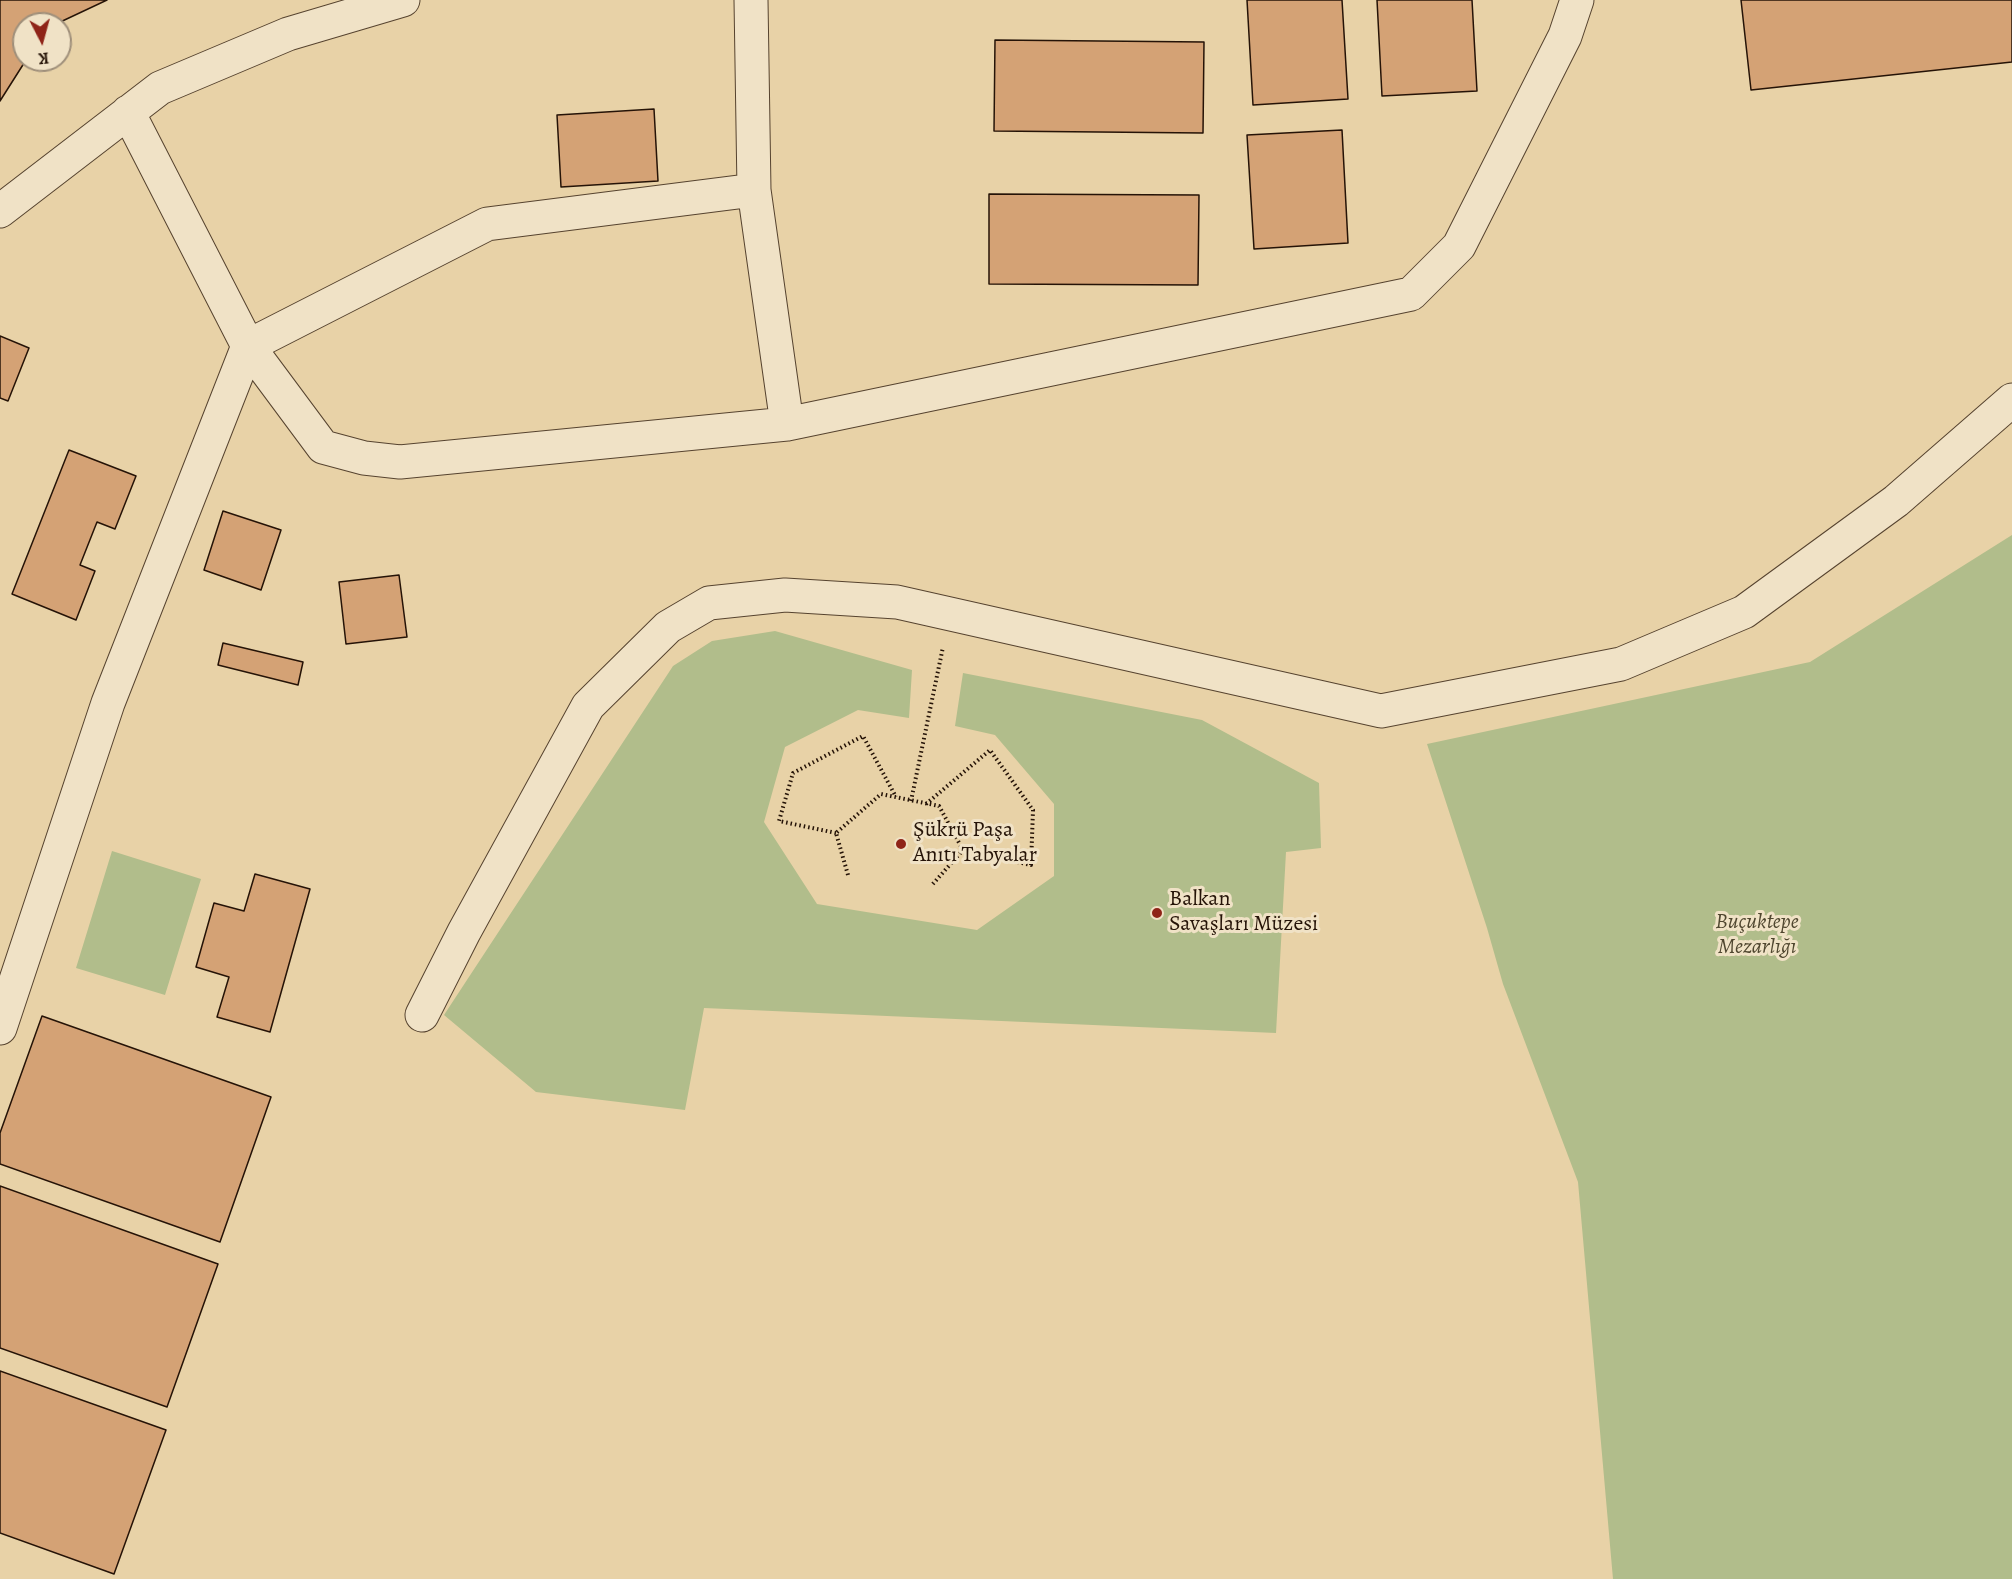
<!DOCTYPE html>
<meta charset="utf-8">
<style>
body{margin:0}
#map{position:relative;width:2012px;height:1579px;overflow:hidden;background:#e8d2a7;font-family:Alegreya,serif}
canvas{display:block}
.north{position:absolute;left:12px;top:12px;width:60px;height:60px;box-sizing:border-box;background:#f0e2c6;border:2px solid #9f8f7a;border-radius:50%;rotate:174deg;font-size:16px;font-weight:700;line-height:24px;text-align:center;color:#251307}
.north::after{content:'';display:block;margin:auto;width:21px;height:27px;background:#8f2418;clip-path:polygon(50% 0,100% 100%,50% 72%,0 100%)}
</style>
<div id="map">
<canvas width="2012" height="1579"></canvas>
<div class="north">K</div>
</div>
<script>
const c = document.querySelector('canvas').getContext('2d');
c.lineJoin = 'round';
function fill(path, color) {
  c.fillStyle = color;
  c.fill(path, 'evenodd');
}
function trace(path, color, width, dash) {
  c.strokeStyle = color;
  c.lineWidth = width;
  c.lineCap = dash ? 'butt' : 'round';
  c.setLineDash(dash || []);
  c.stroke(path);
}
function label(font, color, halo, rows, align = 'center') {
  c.font = font + ' Alegreya,serif';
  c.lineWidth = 6;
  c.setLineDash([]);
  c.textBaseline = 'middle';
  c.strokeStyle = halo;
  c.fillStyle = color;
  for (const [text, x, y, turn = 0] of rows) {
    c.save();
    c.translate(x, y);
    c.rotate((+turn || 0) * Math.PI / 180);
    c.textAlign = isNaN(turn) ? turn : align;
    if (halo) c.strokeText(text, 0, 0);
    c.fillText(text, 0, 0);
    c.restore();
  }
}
const green = new Path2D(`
 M2012,535V1579H1613L1578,1182L1503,984L1487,928L1427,744L1810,662Z
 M775,631L912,670L909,718L858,710L785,747L764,822L817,904L977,930L1054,876V804L995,735L955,726L963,673L1202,720L1319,783L1321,848L1286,852L1276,1033L704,1008L685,1110L536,1092L444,1015L673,666L712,641Z
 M112,851L201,879L165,995L76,968Z`);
const building = new Path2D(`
 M0,0H107L56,24H24V60H26L0,101Z
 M1247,0H1342L1348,99L1253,105Z
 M1377,0H1472L1477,91L1382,96Z
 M1741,0H2012V62L1751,90Z
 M995,40L1204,42L1203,133L994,131Z
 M654,109L658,181L561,187L557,115Z
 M1342,130L1348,243L1254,249L1247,135Z
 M989,194L1199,195L1198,285L989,284Z
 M0,336L29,348L8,401L0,398Z
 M69,450L136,476L115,529L97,522L80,565L95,571L76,620L12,594Z
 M223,511L281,530L261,590L204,570Z
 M399,575L407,637L346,644L339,582Z
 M223,643L303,662L298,685L218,665Z
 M255,874L310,889L270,1032L217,1017L229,977L196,967L214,903L244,911Z
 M42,1016L271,1097L220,1242L0,1164V1133Z
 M0,1186L218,1264L167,1407L0,1348Z
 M0,1371L166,1430L114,1574L0,1533Z`);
const path = new Path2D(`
 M911,801L943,647
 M926,804L990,750L1033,810L1031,865L963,850
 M836,833L779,821L793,773L863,736L896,797
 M848,875L836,833L881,794L939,806L963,850L931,886`);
const minor = new Path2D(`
 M128,112L248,346L487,224L754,190L751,0
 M754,190L787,424
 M0,211L160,88L288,34L403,0
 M248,346L323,447L364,458L400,462L787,424L1411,294L1459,246L1565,36L1577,0
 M422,1015L464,932L588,706L668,627L709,603L785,595L897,602L1381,711L1621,664L1744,612L1896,501L2012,400
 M0,1028L108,703L248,346`);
const markers = [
 [901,844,6,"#8f2418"],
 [1157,913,6,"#8f2418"]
];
const poiNames = [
 ["Şükrü Paşa",913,831],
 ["Anıtı Tabyalar",913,856],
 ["Balkan",1169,900],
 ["Savaşları Müzesi",1169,925]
];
const parkNames = [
 ["Buçuktepe",1757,923],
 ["Mezarlığı",1757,948]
];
fill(green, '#b1bd8b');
fill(building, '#d4a275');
trace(building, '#251307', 1.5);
trace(minor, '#56432f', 35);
trace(path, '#251307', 4, [1.5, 3]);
trace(minor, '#f0e2c6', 33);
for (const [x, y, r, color] of markers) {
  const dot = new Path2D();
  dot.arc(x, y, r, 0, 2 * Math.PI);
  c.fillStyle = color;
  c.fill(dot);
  trace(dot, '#f0e2c6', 2);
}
label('22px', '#251307', '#f0e2c6', poiNames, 'left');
label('italic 22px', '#4f462f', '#f0e2c6', parkNames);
</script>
